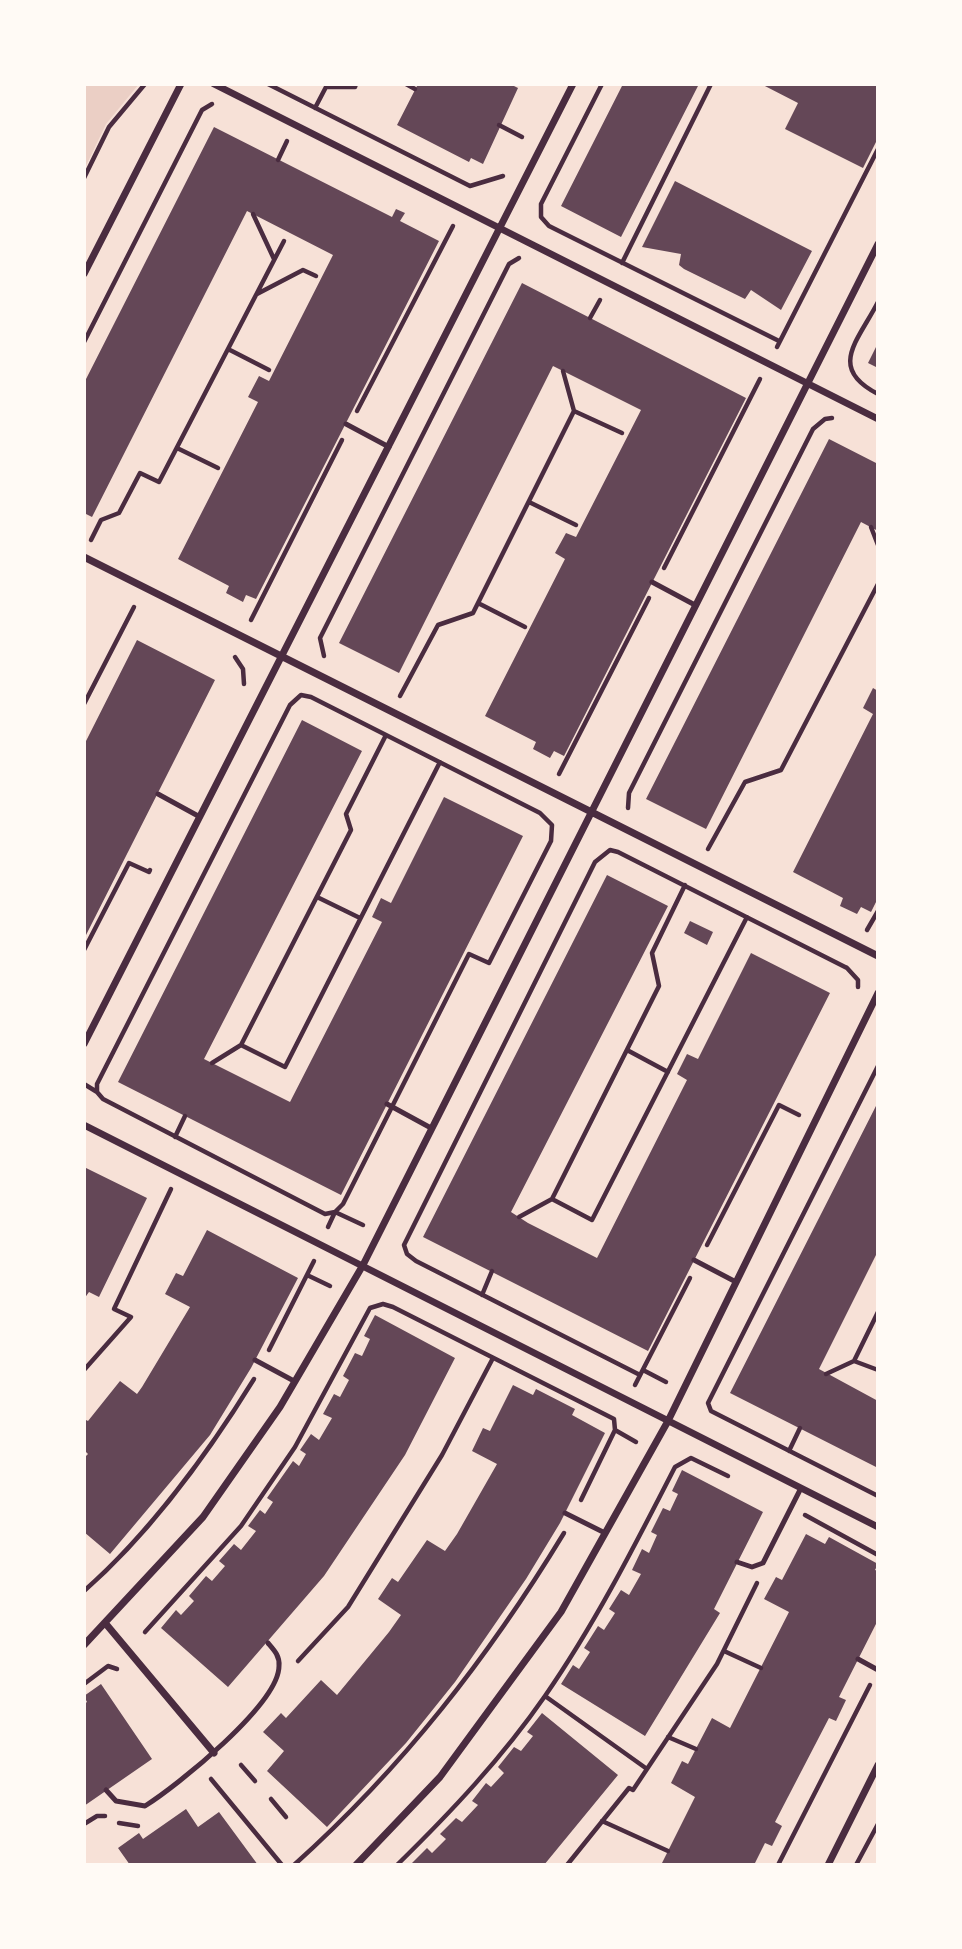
<!DOCTYPE html>
<style>
body{margin:0}
#map{position:relative;width:962px;height:1949px;overflow:hidden;background:#f7e1d7;font-family:Signika,sans-serif}
canvas{display:block}
.frame{position:absolute;inset:0;border:86px solid #fffaf5;pointer-events:none}
</style>
<div id="map">
<canvas width="962" height="1949"></canvas>
<div class="frame"></div>
</div>
<script>
const c = document.querySelector('canvas').getContext('2d');
c.lineJoin = 'round';
function fill(path, color) {
  c.fillStyle = color;
  c.fill(path, 'evenodd');
}
function trace(path, color, width, dash) {
  c.strokeStyle = color;
  c.lineWidth = width;
  c.lineCap = dash ? 'butt' : 'round';
  c.setLineDash(dash || []);
  c.stroke(path);
}
const green = new Path2D(`
 M84,84H139L106,124L84,170Z`);
const building = new Path2D(`
 M418,84H510L518,88L483,164L471,158L469,162L397,125Z
 M623,84H699L621,237L561,206Z
 M761,84H878V138L863,168L785,129L798,103Z
 M214,127L392,217L396,209L405,213L400,221L439,241L256,599L246,595L243,602L226,593L229,586L178,559L258,402L248,397L259,376L269,381L333,255L247,211L92,517L84,513V383Z
 M675,181L812,251L781,310L751,290L745,299L684,269L679,265L681,254L642,247Z
 M522,283L746,398L564,756L554,751L550,758L533,749L536,742L485,716L565,559L555,553L566,533L576,537L641,410L553,366L399,673L339,643Z
 M878,343V368L868,363Z
 M829,439L878,464V531L861,522L706,829L646,799Z
 M137,640L215,680L84,939V745Z
 M873,688L878,691V898L871,912L861,907L857,914L840,906L843,898L793,872L873,714L863,708Z
 M302,720L362,751L204,1059L290,1102L382,922L372,917L381,898L391,903L444,797L523,836L341,1195L118,1082Z
 M607,875L668,906L511,1212L528,1223L597,1258L687,1080L677,1074L687,1054L698,1059L751,953L830,993L648,1351L423,1237Z
 M690,921L713,932L707,945L684,933Z
 M878,1102V1251L819,1369L878,1401V1468L730,1393Z
 M84,1167L147,1198L99,1297L89,1292L84,1299Z
 M207,1230L298,1278L251,1368L210,1435L110,1554L84,1532V1458L88,1454L84,1450V1419L88,1421L120,1381L137,1394L142,1387L190,1307L165,1294L176,1273L183,1276Z
 M375,1315L455,1358L405,1455L324,1576L228,1687L161,1628L176,1610L181,1615L194,1601L189,1596L206,1576L212,1581L225,1566L219,1561L234,1544L241,1550L256,1531L248,1526L260,1510L265,1514L273,1502L267,1498L293,1461L299,1466L306,1454L300,1450L311,1434L319,1440L332,1418L323,1414L334,1394L340,1397L349,1380L343,1376L355,1353L362,1356L370,1339L364,1336Z
 M513,1385L533,1395L536,1389L575,1409L572,1415L605,1433L560,1523L526,1579L455,1682L406,1743L327,1827L267,1771L284,1751L263,1732L281,1713L286,1718L321,1680L337,1695L389,1632L401,1615L378,1599L392,1578L398,1582L427,1540L445,1551L457,1534L497,1464L472,1451L483,1428L490,1431Z
 M682,1470L763,1512L714,1609L720,1613L645,1736L561,1684L573,1665L579,1669L590,1652L584,1648L598,1626L604,1630L615,1613L609,1609L621,1590L629,1595L641,1574L632,1570L642,1549L649,1553L657,1535L651,1532L663,1508L670,1511L678,1494L672,1491Z
 M806,1534L825,1544L829,1537L878,1564L875,1570L878,1571V1620L839,1697L846,1700L836,1721L829,1718L775,1822L782,1826L772,1846L765,1843L754,1865H661L695,1797L671,1783L682,1761L688,1764L712,1718L730,1728L789,1612L764,1599L776,1577L782,1580Z
 M101,1684L152,1759L84,1806V1704L87,1702L84,1696Z
 M542,1713L618,1775L544,1865H410L427,1848L432,1853L446,1839L440,1834L456,1818L462,1822L478,1805L472,1801L486,1783L491,1787L504,1773L498,1767L514,1747L521,1751L533,1736L527,1732Z
 M186,1809L198,1827L219,1812L258,1865H130L118,1848L139,1833L143,1839Z`);
const path = new Path2D(`
 M268,84L470,186L503,176
 M406,84L415,89
 M602,84L541,204V217L549,226L779,341
 M315,108L326,87H355L356,84
 M499,125L522,137
 M278,160L287,141
 M84,178L109,127L145,84
 M253,214L274,259
 M622,263L711,84
 M257,294L303,270L316,276
 M878,302C858,341 827,368 878,394
 M590,318L600,300
 M84,342L202,110L212,104
 M777,347L878,149
 M228,349L269,370
 M357,411L453,226
 M574,411L622,433
 M177,448L218,468
 M529,502L576,525
 M871,527L878,545
 M91,540L101,520L119,513L140,473L159,482L284,241
 M664,568L760,379
 M478,603L525,627
 M251,620L342,440
 M324,656L320,638L509,264L519,258
 M235,657L243,669L244,684
 M301,695L311,697L540,813L552,825L551,841L489,963L469,954L343,1204L335,1212L325,1214L103,1099L97,1092V1084L290,705Z
 M400,696L438,625L473,613L574,411L563,371
 M84,704L134,607
 M386,735L346,814L351,830L241,1045L285,1067L440,762
 M559,774L649,598
 M628,808L629,793L813,429L825,419L832,418
 M708,849L745,782L781,770L878,584
 M685,885L652,953L659,986L552,1199L592,1220L747,917
 M317,897L360,918
 M867,930L878,911
 M84,950L129,863L149,872L150,870
 M847,968L858,980V987
 M627,1050L668,1072
 M212,1063L241,1045
 M878,1066L708,1403L711,1411L878,1496
 M84,1084L97,1092
 M175,1137L185,1116
 M519,1217L552,1199
 M328,1227L335,1212L363,1225
 M707,1245L779,1105L799,1115
 M307,1275L330,1286
 M482,1295L492,1271
 M269,1350L314,1261
 M854,1361L878,1370
 M84,1370L131,1317L114,1309L171,1189
 M643,1370L666,1382
 M826,1374L854,1361L878,1312
 M640,1375L416,1261L407,1254L404,1245L595,862L610,850L618,852L847,968
 M635,1385L690,1278
 M615,1430L636,1442
 M789,1451L800,1428
 M805,1515L878,1555
 M84,1591C149,1534 209,1452 254,1379
 M145,1632L241,1526L295,1447L370,1308L383,1304L393,1307L614,1419L615,1430L581,1500
 M724,1651L761,1668
 M298,1661L348,1607L442,1455L493,1358
 M84,1684L108,1666L117,1669
 M545,1696L647,1769
 M668,1737L696,1749
 M241,1765L255,1781
 M211,1779L282,1865
 M271,1799L286,1817
 M602,1821L668,1851
 M119,1823L138,1826
 M84,1824L97,1816H105
 M294,1865C403,1767 488,1658 564,1533
 M397,1865C451,1812 502,1758 545,1696C595,1624 635,1545 675,1467L691,1458L728,1476
 M567,1865L629,1788L633,1790L717,1664L757,1583
 M778,1865L870,1685
 M856,1865L878,1824`);
const service = new Path2D(`
 M346,424L389,447
 M652,582L695,605
 M158,794L200,817
 M387,1104L431,1128
 M694,1260L736,1282
 M255,1360L294,1381
 M565,1513L605,1533
 M737,1562L752,1567L763,1563L801,1488
 M858,1659L878,1670
 M106,1790L116,1801L145,1806C177,1786 279,1704 279,1666C280,1656 274,1650 268,1643`);
const minor = new Path2D(`
 M214,84L878,419
 M84,274L181,84
 M84,557L878,956
 M84,1044L573,84
 M84,1125L878,1527
 M106,1624L214,1753
 M84,1645L203,1517L280,1407L363,1265L878,244
 M356,1865L440,1777L561,1612L668,1421L878,993
 M828,1865L878,1765`);
fill(green, '#ebcfc5');
fill(building, '#644757');
trace(path, '#4a2c40', 4.5);
trace(service, '#4a2c40', 5);
trace(minor, '#4a2c40', 7);
</script>
